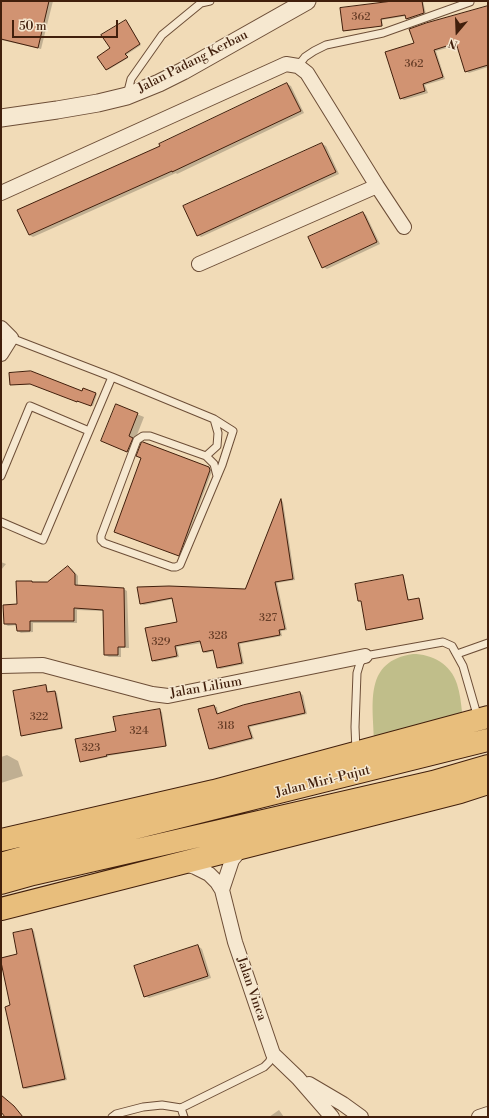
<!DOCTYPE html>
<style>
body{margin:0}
#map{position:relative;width:489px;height:1118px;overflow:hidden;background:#f1dbb7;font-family:"Libre Bodoni",serif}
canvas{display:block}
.frame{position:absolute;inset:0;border:2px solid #411f0c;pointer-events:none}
.north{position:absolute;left:437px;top:12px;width:40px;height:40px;-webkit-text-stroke:3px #f6e8d0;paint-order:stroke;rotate:199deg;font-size:11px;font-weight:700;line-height:16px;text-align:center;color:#411f0c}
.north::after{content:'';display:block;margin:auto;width:14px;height:18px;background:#411f0c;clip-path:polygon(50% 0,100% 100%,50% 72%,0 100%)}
.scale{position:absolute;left:12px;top:20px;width:106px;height:18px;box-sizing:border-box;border:2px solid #411f0c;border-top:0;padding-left:5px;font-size:12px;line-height:14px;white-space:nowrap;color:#411f0c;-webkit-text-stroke:3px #f6e8d0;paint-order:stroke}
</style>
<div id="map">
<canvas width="489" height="1118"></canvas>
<div class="frame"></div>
<div class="north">N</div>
<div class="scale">50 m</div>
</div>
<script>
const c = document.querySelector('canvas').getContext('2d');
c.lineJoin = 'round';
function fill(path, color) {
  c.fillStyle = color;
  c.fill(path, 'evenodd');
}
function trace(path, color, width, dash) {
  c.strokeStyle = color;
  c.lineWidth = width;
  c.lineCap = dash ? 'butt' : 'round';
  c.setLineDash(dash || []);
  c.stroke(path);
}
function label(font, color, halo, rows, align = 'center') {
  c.font = font + ' "Libre Bodoni",serif';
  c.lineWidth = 3;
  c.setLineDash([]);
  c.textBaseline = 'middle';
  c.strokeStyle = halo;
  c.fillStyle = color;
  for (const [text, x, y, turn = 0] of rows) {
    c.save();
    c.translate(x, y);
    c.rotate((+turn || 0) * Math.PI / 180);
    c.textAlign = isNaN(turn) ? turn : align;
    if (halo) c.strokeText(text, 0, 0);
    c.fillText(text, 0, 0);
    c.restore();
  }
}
const green = new Path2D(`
 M413,654C432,654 451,664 457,684C460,693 461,703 462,712L374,739C373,703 364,661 413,654Z`);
const shadow = new Path2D(`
 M1,1H53L41,49L1,40Z
 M389,1H423L426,14L409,20L407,19L406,16L382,20L383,26L345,31L344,30L390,2Z
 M488,7V67L469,73L466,71L458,45L436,51L445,79L425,85L428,93L404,100L401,98L415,43Z
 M126,22L128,23L141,45L126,55L128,58L108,70L107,69L112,49Z
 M287,84L291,86L304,113L177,174L176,173L33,237L29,235L161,146L160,145Z
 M322,144L326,146L339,174L201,237L198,235Z
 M363,213L366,215L380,244L327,269L323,267Z
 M31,372L83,392L96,394H97L93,406L79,401V402L32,384L13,385L11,384Z
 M117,406L144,417L135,440L133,454L102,441Z
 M144,443L208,467L210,468L212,471L180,556L117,532L142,457Z
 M281,500L283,502L295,580L277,583L287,630L281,631L282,636L240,644L244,664L220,669L217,667L214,651L206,653L203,652L202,643L177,647L179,657L155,662L153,660L178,623L173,599L144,605L141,604L138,588L246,590Z
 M1,562L6,564L1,570Z
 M68,567L72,569L78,576V586L124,589L127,591L129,648H121V657H109L105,655L104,611L77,610V623H33V632L21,633L18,631L17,625L8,626L5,624L18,605L32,582L33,583H47Z
 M403,576L404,577L409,601L419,599L420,600L424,619L369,630L367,629L362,601H359Z
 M45,686L47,687L48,693L55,692L57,693L63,729L53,731L51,730Z
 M300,693L303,695L307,714L250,727L254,739L212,750L210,749L200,709L214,706L217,707L218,714L243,706Z
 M159,710L162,712L167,746L108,756V757L83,762L80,761L117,732Z
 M7,755L18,761L23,776L1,783V757Z
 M32,930L34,931L67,1080L26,1089L24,1088L12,1006L18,955Z
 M198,946L202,949L211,978L149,998L145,996Z
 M279,1110L284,1117H269Z`);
const building = new Path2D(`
 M1,1H49L38,48L1,39Z
 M393,1H422L424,13L406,19L405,15L381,19L382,26L343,31L340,8Z
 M488,6V65L465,72L456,43L434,50L443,77L423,84L425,91L400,99L385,52L414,43L409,29L426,23Z
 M126,20L140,44L125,54L128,57L106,70L97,57L110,48L101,35Z
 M287,83L301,111L172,172V171L29,235L17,210L160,146L159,144Z
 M322,143L336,172L197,236L183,206Z
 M363,212L377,242L322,268L308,237Z
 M31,371L82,391L83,388L96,393L91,406L77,401V402L30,384L10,385L9,373Z
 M116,404L138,413L129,436L133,438L127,452L101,441Z
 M143,442L209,467L210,470L179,556L114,532L141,458L136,456L141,443Z
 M281,499L293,579L275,582L285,629L279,630L280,635L238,643L242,663L217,668L213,650L203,652L200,641L175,646L177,656L152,661L145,628L177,622L172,598L140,604L137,587L169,586L245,589Z
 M68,566L75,574V585L124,588L125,647H118V655H104L103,610L74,608V621H30V631H17L16,624H4L3,605L17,604L16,581H32V582H47Z
 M403,575L408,600L419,598L423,619L366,630L361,601H358L355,584Z
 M46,685L47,692L55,691L62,728L21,736L13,691Z
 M300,692L305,713L248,726L252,738L209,749L198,709L214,705L217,714L243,705Z
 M160,709L166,746L106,755L107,756L80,762L75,739L116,731L113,717Z
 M32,929L65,1079L23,1088L5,1007L10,1005L1,962V958L17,954L13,933Z
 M198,945L208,976L144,997L134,966Z
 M1,1095L14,1106L23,1117H5L1,1112Z`);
const service = new Path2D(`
 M298,66L305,57L314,51L326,45L383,33L470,2
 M127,95L131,79L162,35L201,3L210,1
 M11,338L112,377L214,419L233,431L222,465L180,565L176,567H172L104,543L101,540V536L137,440L143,436H150L206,456L214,464L217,476
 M206,456L217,446L218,433L214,419
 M1,476L30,406L89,431
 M1,522L43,540L112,377
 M457,654L488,643
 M356,751L355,727L357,673L360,663L365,656L443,642L452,646L463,666L478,718
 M181,1108L184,1117
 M112,1117L116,1114L143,1107L162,1105L181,1108L264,1067L269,1062L273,1054`);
const minor = new Path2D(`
 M1,193L286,64L298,66L307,73L377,186L404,227
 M199,264L377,186
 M1,328L11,338L1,354
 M1,666L43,665L152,694L168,696L365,656
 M183,863L195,867L209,874L217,882L222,890L235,942L273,1054L298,1078L332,1117
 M222,890L232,860L242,848
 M309,1084L343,1104L361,1117
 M479,1117L488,1114`);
const tertiary = new Path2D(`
 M1,118L57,110L98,103L127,96L159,83L183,71L307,1`);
const trunk = new Path2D(`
 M1,840L214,791L488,717
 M1,864L70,844L488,740
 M1,883L33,874L433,782L488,766
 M1,909L460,792L488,783`);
const numberNames = [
 ["362",361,17],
 ["362",414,64],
 ["327",268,618],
 ["328",218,636],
 ["329",161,642],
 ["322",39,717],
 ["318",226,726],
 ["324",139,731],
 ["323",91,748]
];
const streetNames = [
 ["Jalan Padang Kerbau",193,62,-27],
 ["Jalan Lilium",206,688,-10],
 ["Jalan Miri-Pujut",323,782,-14],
 ["Jalan Vinca",251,989,71]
];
fill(green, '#c0be8a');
fill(shadow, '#0003');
fill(building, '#d19372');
trace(building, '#411f0c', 1);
trace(service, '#6d4e37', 9);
trace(minor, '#6d4e37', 16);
trace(tertiary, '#6d4e37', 19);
trace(trunk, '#411f0c', 24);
trace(service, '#f6e8d0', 7);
trace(minor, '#f6e8d0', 14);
trace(tertiary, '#f6e8d0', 17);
trace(trunk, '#e8be7c', 22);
label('11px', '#653c26', null, numberNames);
label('13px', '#411f0c', '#f6e8d0', streetNames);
</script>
